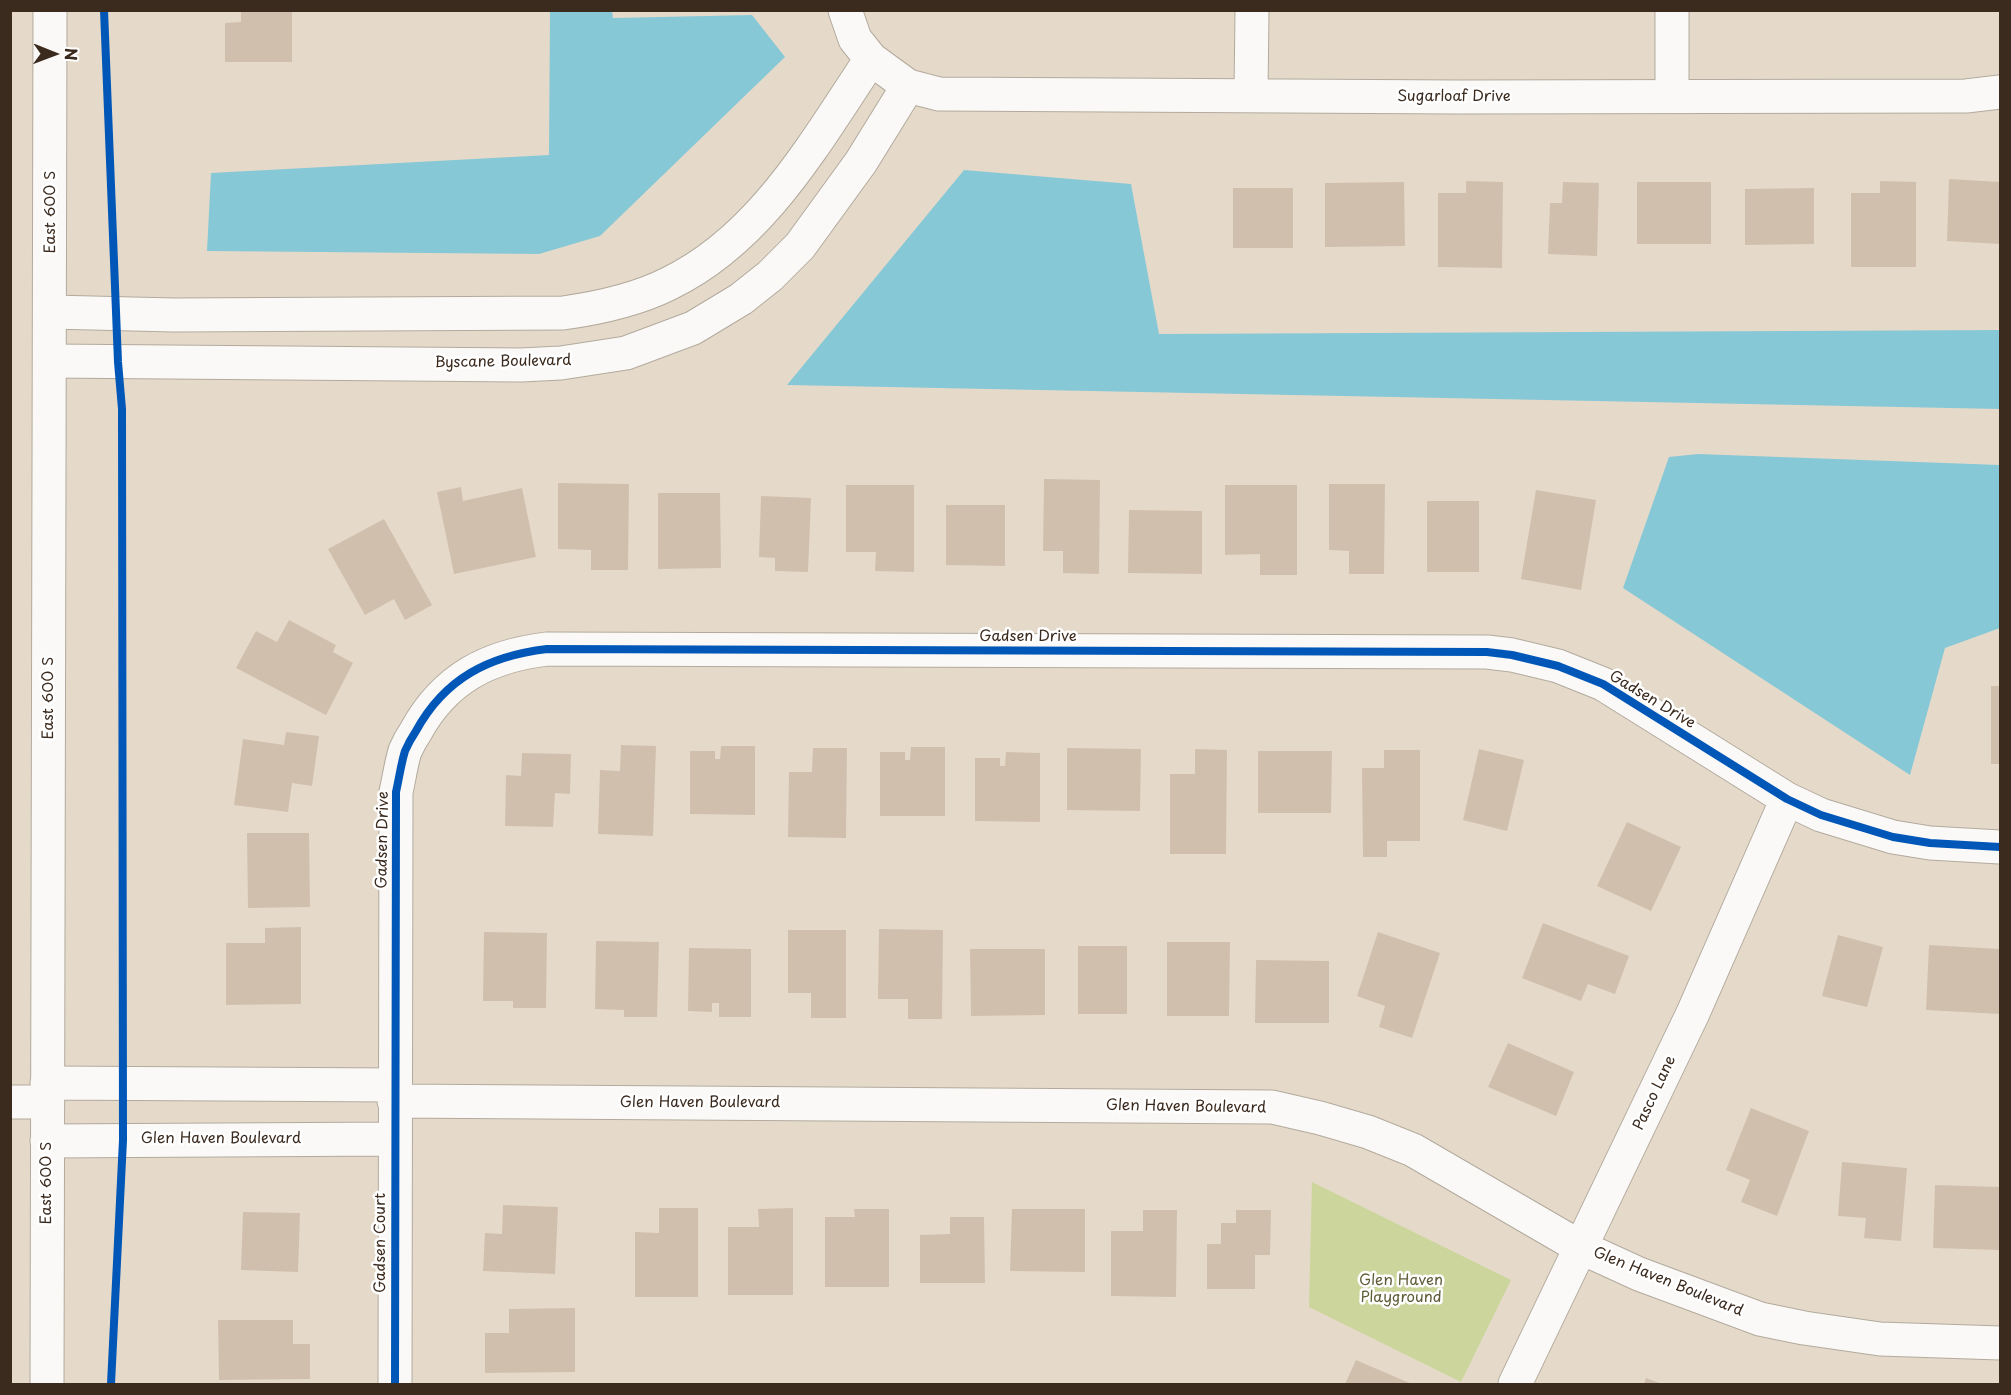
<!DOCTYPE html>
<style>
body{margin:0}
#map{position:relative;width:2011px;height:1395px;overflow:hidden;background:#e5dac9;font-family:"Playpen Sans",sans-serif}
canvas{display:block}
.frame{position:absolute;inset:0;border:12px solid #3b2a1e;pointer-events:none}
.north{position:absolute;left:24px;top:24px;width:60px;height:60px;-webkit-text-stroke:4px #fff;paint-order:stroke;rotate:91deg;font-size:16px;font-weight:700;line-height:24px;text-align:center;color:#3b2a1e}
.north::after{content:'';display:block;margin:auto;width:21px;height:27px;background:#3b2a1e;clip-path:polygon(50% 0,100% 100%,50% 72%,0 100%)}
</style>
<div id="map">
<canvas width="2011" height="1395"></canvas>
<div class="frame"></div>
<div class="north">N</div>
</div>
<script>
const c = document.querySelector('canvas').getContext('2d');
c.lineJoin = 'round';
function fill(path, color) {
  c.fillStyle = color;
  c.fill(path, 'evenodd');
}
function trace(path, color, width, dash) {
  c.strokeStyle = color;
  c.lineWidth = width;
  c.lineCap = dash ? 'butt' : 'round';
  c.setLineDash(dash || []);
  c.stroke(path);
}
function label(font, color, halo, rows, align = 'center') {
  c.font = font + ' "Playpen Sans",sans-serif';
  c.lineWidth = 5;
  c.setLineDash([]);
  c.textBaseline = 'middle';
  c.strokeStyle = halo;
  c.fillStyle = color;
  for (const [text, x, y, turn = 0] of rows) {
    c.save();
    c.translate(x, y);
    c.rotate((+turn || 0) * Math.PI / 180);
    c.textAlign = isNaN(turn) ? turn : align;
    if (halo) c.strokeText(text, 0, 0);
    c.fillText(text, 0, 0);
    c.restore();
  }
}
const green = new Path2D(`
 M1312,1182L1511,1280L1461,1382L1309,1307Z`);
const water = new Path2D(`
 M550,11H612L613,18L752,15L785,57L600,236L539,254L207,251L211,173L549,155Z
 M964,170L1131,184L1159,334L2000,330V409L787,385Z
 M1698,454L2000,465V628L1945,648L1910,775L1623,588L1669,457Z`);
const building = new Path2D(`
 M241,10H292V62H225V23L241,22Z
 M1949,179L2000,182V244L1947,241Z
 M1466,181L1503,182L1502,268L1438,267V193H1466Z
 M1880,181L1916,182V267H1851V193H1880Z
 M1404,182L1405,246L1325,247V183Z
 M1563,182L1599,183L1597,256L1548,254L1550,203H1562Z
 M1637,182H1711V244H1637Z
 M1233,188H1293V248H1233Z
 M1814,188V244L1745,245V189Z
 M1044,479L1100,480L1099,574L1063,573V551H1043Z
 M558,483L629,484L628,570H591V550L558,549Z
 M1329,484H1385L1384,574H1349V551L1329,550Z
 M846,485H914V572L875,571L876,552H846Z
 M1225,485H1297V575H1260V554L1225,555Z
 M461,487L463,501L522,488L536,557L454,574L437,492Z
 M1536,490L1596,500L1581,590L1521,579Z
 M658,493H720L721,568L658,569Z
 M761,496L811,498L808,572L775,571V558L759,557Z
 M1427,501H1479V572H1427Z
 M946,505H1005V566L946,565Z
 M1129,510L1202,511V574L1128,573Z
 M384,519L432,605L405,620L394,599L365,615L328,549Z
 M289,620L336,645L333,652L353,663L326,715L236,668L256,631L277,642Z
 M1991,686H2000V764H1991Z
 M286,732L319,736L312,786L292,783L288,812L234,805L243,739L284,745Z
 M621,745L656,746L653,836L598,834L600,770L620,771Z
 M721,746H755V815L690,814V751H715V759H720Z
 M911,747H945V816H880V752H905V760H910Z
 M813,748H847L846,838L788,837L789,772H812Z
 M1067,748L1141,749L1140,811L1067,810Z
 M1195,749L1227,750L1226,854H1170V774H1195Z
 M1479,749L1524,760L1507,831L1463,820Z
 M1384,750H1420V841H1387V857H1363L1362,768H1384Z
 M1258,751H1332L1331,813H1258Z
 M1006,752L1040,753V822L975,821V758H1000V766H1005Z
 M522,753L571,754L570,794L555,793L553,827L505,826L506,775L521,776Z
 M1627,822L1681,847L1651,911L1597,886Z
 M247,833H309L310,907L248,908Z
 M1543,923L1629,956L1615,994L1588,984L1581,1001L1522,978Z
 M301,927V1004L226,1005V943H265V928Z
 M879,929L943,930L942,1019H908V999H878Z
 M788,930H846V1018H811V993H788Z
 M484,932L547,933L546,1008H513V1001H483Z
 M1378,932L1440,953L1412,1038L1379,1027L1385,1006L1357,996Z
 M1838,935L1883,947L1867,1007L1822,996Z
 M596,941L659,942L657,1017H624V1010L595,1009Z
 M1167,942H1230L1229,1016H1167Z
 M1929,945L2000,949V1014L1926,1010Z
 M1078,946H1127V1014H1078Z
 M689,948L751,949V1017H719V1003H712V1012L688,1011Z
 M970,949H1045V1015L971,1016Z
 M1256,960L1329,961V1023H1255Z
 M1508,1043L1574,1072L1556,1116L1488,1087Z
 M1751,1108L1809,1131L1777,1216L1741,1202L1750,1180L1726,1170Z
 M1842,1162L1907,1168L1901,1241L1864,1238L1866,1218L1838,1216Z
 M1935,1185L2000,1187V1250L1933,1248Z
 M503,1205L558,1207L555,1274L483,1271L485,1233L502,1234Z
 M659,1208H698V1297H635V1232L659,1233Z
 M793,1208V1295H728V1227H759L758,1209Z
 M854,1209H889V1287H825V1217H855Z
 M1012,1209H1085V1272L1010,1271Z
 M1143,1210H1177L1176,1297L1111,1296V1231H1143Z
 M1236,1210H1271L1270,1255H1255V1289H1207V1244H1221V1223H1236Z
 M243,1212L300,1213L298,1272L241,1270Z
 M950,1217H984L985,1283H920V1235L950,1234Z
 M575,1308V1372L485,1373V1333H509V1309Z
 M218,1320H293V1344H310V1379L219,1380Z
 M1356,1360L1412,1384H1345Z
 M1646,1378L1662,1384H1644Z`);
const street = new Path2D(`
 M845,10L855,39L871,59L908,86L939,94L1458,97L1966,96L2000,92
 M1672,95V10
 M1251,96L1252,10
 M51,312L174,315L563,313C599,308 636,300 668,284C762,239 815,142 871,59
 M51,361L521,365L561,363L626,353L693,328L741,299L770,276L800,246L861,162L908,86
 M47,1083L395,1085
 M394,1101L1272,1107L1320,1118L1368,1132L1413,1150L1580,1247L1639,1274L1760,1319L1804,1328L1880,1339L2000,1343
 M10,1102H47
 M47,1141L394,1139
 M395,1384L396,792C399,779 401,764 405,751C408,744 412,737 416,731C445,678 489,656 547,649L1487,652L1512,655L1558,666L1603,684L1787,799L1821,815L1893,837L1930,843L2000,847
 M1515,1384L1693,1013L1787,799`);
const secondary = new Path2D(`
 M47,1384L50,10`);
const cycleway = new Path2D(`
 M104,10L118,362L122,409L123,1140L111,1384
 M395,1384L396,792C399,779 401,764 405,751C408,744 412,737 416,731C445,678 489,656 547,649L1487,652L1512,655L1558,666L1603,684L1787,799L1821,815L1893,837L1930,843L2000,847`);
const streetNames = [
 ["Sugarloaf Drive",1454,97],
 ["East 600 S",51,212,-90],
 ["Byscane Boulevard",503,362,-1],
 ["Gadsen Drive",1028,637],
 ["East 600 S",49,698,-90],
 ["Gadsen Drive",1652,700,31],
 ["Gadsen Drive",383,840,-89],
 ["Pasco Lane",1655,1093,-65],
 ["Glen Haven Boulevard",700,1103],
 ["Glen Haven Boulevard",1186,1107,1],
 ["Glen Haven Boulevard",221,1139],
 ["East 600 S",47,1183,-90],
 ["Gadsen Court",381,1243,-90],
 ["Glen Haven Boulevard",1668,1282,22]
];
const parkNames = [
 ["Glen Haven",1401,1281],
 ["Playground",1401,1298]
];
fill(green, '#ccd59b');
fill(water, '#87c8d7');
fill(building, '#d1bfae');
trace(street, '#b2aa9e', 35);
trace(secondary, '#b2aa9e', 35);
trace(street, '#fbf9f7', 33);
trace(secondary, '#fbf9f7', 33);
trace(cycleway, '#0057b8', 8);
label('15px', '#3b2a1e', '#fff', streetNames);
label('15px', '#605c38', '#fff', parkNames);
</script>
